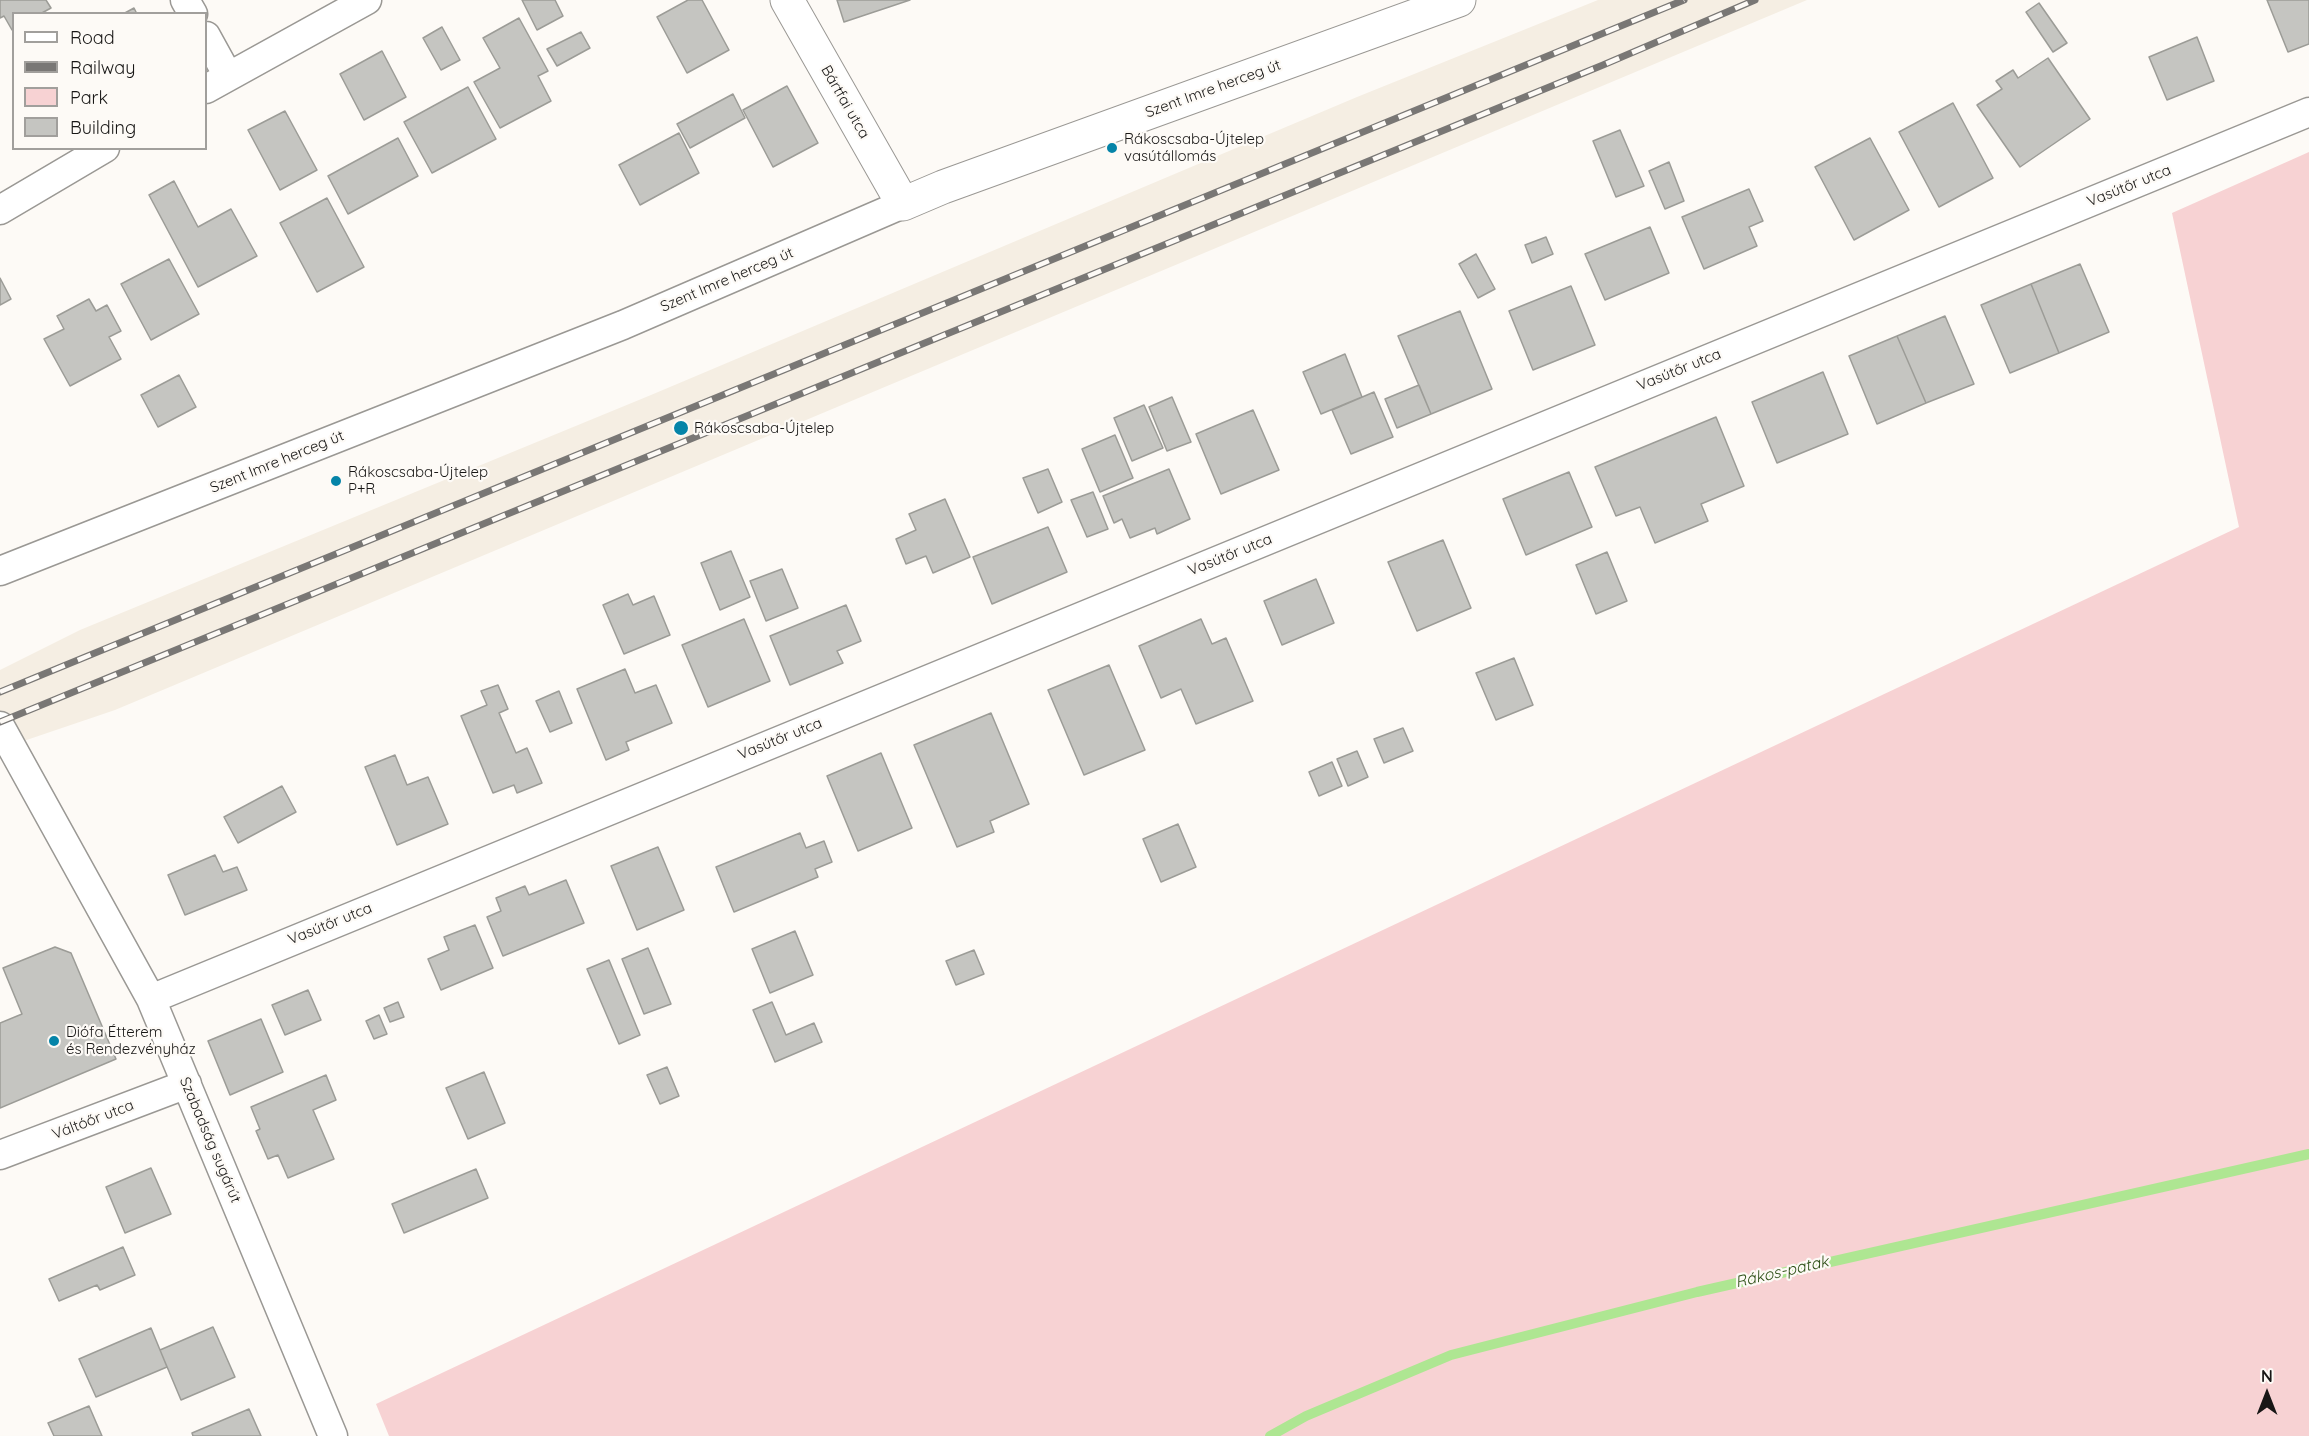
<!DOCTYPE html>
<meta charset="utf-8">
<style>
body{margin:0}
#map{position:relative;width:2309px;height:1436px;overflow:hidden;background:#fdfaf6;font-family:Quicksand,sans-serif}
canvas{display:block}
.legend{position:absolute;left:12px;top:12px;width:195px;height:138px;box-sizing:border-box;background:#fdfaf6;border:2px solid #a19f9c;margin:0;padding:8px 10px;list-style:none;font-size:18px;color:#181716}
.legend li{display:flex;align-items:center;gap:12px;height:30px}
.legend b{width:30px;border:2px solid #a19f9c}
.north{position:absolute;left:2237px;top:1364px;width:60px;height:60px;-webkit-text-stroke:4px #fdfaf6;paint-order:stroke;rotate:0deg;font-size:16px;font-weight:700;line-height:24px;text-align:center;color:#181716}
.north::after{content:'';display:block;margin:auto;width:21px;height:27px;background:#181716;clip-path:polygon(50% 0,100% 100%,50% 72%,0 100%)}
</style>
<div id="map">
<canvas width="2309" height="1436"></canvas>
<ul class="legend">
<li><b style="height:8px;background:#fff"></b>Road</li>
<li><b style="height:8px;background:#797775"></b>Railway</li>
<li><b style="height:16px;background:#f7d2d3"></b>Park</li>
<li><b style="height:16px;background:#c5c5c1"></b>Building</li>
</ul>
<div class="north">N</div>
</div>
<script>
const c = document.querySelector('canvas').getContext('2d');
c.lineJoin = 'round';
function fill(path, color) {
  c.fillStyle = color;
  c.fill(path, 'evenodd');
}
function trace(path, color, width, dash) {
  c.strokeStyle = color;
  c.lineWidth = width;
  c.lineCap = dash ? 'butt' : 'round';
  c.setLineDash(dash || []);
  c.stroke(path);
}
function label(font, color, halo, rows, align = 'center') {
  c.font = font + ' Quicksand,sans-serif';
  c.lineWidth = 4.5;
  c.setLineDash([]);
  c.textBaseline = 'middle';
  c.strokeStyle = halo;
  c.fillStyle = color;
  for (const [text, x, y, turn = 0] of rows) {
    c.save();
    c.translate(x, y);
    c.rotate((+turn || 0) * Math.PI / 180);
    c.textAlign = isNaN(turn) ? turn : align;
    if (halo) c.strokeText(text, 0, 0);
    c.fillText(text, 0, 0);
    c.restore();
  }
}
const built = new Path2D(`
 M1598,0H1807L115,710L0,749V670L80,630L651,395L1357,97Z`);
const green = new Path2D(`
 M2309,152V1436H389L376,1404L2239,527L2172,213Z`);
const stream = new Path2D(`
 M1270,1436L1306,1416L1451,1355L1697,1292L2309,1154`);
const building = new Path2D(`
 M0,0H46L51,8L40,14H14V29L12,30L4,16L0,18Z
 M522,0H555L563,16L537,30Z
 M688,0H702L729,50L687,73L657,17Z
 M837,0H910L844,22Z
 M2267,0H2309V44L2288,52Z
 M2039,3L2067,43L2053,52L2026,12Z
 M134,8L137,14H123Z
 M519,18L548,71L538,76L551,101L500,128L474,82L500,68L483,38Z
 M442,27L460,60L441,70L423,38Z
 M581,32L590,48L557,66L547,49Z
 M2197,37L2214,81L2167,100L2149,57Z
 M382,51L406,97L364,120L340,74Z
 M2048,58L2090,119L2020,167L1977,105L2002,89L1996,81L2013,70L2018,78Z
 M787,86L818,143L773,167L743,110Z
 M468,87L496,139L432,173L404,122Z
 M733,94L745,118L690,148L677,124Z
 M1953,103L1993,178L1939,207L1899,132Z
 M285,111L317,170L280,190L248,130Z
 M1620,130L1644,186L1616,197L1593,141Z
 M679,133L699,173L640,205L619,165Z
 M398,138L418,176L348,214L328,176Z
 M1870,138L1909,210L1854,240L1815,167Z
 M1669,162L1684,201L1665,209L1649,171Z
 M174,181L198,227L231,209L257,256L198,287L149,195Z
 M1749,189L1763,221L1749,227L1757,246L1704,269L1682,217Z
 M327,198L364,267L317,292L280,223Z
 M1650,227L1669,273L1605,300L1585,254Z
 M1546,237L1553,254L1532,263L1525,245Z
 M1476,254L1495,289L1478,298L1459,264Z
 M169,259L199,314L151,340L121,284Z
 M2080,264L2109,332L2059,353L2031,284Z
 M0,278L11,299L0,305Z
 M2031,284L2059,353L2010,373L1981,305Z
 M1571,286L1595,345L1533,370L1509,311Z
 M89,299L96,311L107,305L121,331L109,337L121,359L70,386L44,339L64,329L57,316Z
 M1460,311L1492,389L1431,414L1398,336Z
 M1945,316L1974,384L1926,403L1897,336Z
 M1897,336L1926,403L1877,424L1849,356Z
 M1345,354L1362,397L1321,414L1303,372Z
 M1823,372L1848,434L1777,463L1752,402Z
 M179,375L196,407L158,427L141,395Z
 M1419,385L1431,414L1397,428L1385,399Z
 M1374,392L1393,437L1351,454L1332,410Z
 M1172,397L1191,442L1167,451L1149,407Z
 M1144,405L1163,448L1132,461L1114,418Z
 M1253,410L1279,470L1221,494L1196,434Z
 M1716,417L1744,486L1701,504L1708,521L1655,543L1640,507L1616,516L1595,467Z
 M1115,435L1133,478L1100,492L1082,449Z
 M1048,469L1062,502L1038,513L1023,478Z
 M1169,469L1190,519L1157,534L1155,528L1130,538L1122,519L1114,523L1103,496Z
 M1569,472L1592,527L1526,555L1503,499Z
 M1093,492L1108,529L1087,537L1071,500Z
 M945,499L970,557L933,573L926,556L906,564L896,539L916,530L909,514Z
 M1048,527L1067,572L992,604L973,557Z
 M1443,540L1471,608L1417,631L1388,562Z
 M731,551L750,597L720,610L701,563Z
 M1607,552L1627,601L1596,614L1576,565Z
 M782,569L798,608L766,621L750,581Z
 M1316,579L1334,623L1282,645L1264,601Z
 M628,594L633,605L654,596L670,635L624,654L603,605Z
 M846,605L861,641L837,651L843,663L790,685L770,636Z
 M744,619L770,681L708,707L682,645Z
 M1201,619L1212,644L1226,638L1253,701L1196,724L1181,689L1161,698L1139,646Z
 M1514,658L1533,705L1496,720L1476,673Z
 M1109,665L1145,750L1084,775L1048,690Z
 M625,669L635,693L656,685L672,723L626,742L629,750L606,760L577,689Z
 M498,685L508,709L499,713L516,753L527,748L542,783L517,793L514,785L493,793L461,716L487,705L481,691Z
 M559,691L572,723L550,732L536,701Z
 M991,713L1029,804L990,821L994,832L957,847L914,745Z
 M1403,728L1413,751L1384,763L1374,739Z
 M1357,751L1368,777L1348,786L1337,759Z
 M881,753L912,828L858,851L827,776Z
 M395,755L407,785L428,777L448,824L397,845L365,767Z
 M1332,762L1342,786L1319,796L1309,772Z
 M282,786L296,812L238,843L224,817Z
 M1178,824L1196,867L1161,882L1143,839Z
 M800,833L806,848L824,841L832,862L815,869L818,877L734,912L716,867Z
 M658,847L684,910L637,930L611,866Z
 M215,855L223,872L237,867L247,890L185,915L168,875Z
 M566,880L584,923L503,956L487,917L501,911L496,898L525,886L529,895Z
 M475,925L493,968L441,990L428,959L449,950L444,937Z
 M795,931L813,975L770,993L752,949Z
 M55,947L71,953L116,1059L0,1108V1023L22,1014L3,968Z
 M648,948L671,1004L644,1014L622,959Z
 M974,950L984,974L956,985L946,961Z
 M609,960L640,1035L619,1044L587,969Z
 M308,990L321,1020L285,1035L272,1005Z
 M398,1002L404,1017L390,1022L384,1008Z
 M772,1002L786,1035L814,1023L822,1042L775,1062L753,1010Z
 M379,1015L387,1034L374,1039L366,1021Z
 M261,1019L283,1072L230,1095L208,1041Z
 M667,1067L679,1096L660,1104L647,1075Z
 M484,1072L505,1123L468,1139L446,1088Z
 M326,1075L336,1100L313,1110L334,1159L288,1178L278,1155L268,1159L256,1131L260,1129L251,1107Z
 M151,1168L171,1214L125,1233L106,1187Z
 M476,1169L488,1198L404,1233L392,1204Z
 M123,1247L135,1275L100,1290L97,1285L59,1301L49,1279Z
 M213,1327L235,1377L181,1400L160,1350Z
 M151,1328L167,1367L96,1397L79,1359Z
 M89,1406L102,1436H54L48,1423Z
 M249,1409L261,1436H193L192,1433Z`);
const minor = new Path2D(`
 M185,0L193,14
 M206,36L228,76
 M206,89L367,0
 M0,210L105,148
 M0,571L623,325L903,204
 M0,726L151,999L333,1436
 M151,999L2309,112
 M0,1155L187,1084`);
const tertiary = new Path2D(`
 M787,0L903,204L943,187L1459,0`);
const rail = new Path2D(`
 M0,692L1684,0
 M0,722L1603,65L1755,0`);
const markers = [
 [1112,148,6,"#0584a8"],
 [681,428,8,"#0584a8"],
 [336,481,6,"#0584a8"],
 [54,1041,6,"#0584a8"]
];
const streetNames = [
 ["Szent Imre herceg út",1213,89,-20],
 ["Bártfai utca",845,102,60],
 ["Vasútőr utca",2129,186,-22],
 ["Szent Imre herceg út",727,280,-23],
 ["Vasútőr utca",1679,370,-22],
 ["Szent Imre herceg út",277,462,-22],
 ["Vasútőr utca",1230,555,-22],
 ["Vasútőr utca",780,739,-22],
 ["Vasútőr utca",330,924,-22],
 ["Váltóőr utca",93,1120,-21],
 ["Szabadság sugárút",210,1140,67]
];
const poiNames = [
 ["Rákoscsaba-Újtelep",1124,139],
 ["vasútállomás",1124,156],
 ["Rákoscsaba-Újtelep",694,428],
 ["Rákoscsaba-Újtelep",348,472],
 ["P+R",348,489],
 ["Diófa Étterem",66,1032],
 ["és Rendezvényház",66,1049]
];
const waterNames = [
 ["Rákos-patak",1782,1272,-13]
];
fill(built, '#f5eee3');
fill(green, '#f7d2d3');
trace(stream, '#aee692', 10);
fill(building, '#c5c5c1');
trace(building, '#9c9c97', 1.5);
trace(minor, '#9a9894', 31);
trace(tertiary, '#9a9894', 35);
trace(minor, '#fff', 28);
trace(tertiary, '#fff', 33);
trace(rail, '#797775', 7);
trace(rail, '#fdfaf6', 4.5, [14]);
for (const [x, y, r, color] of markers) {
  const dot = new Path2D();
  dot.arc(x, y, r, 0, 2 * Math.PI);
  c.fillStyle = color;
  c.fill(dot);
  trace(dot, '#fdfaf6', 2);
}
label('15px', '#181716', '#fdfaf6', streetNames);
label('15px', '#181716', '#fdfaf6', poiNames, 'left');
label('italic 16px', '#2c4e15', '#fdfaf6', waterNames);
</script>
